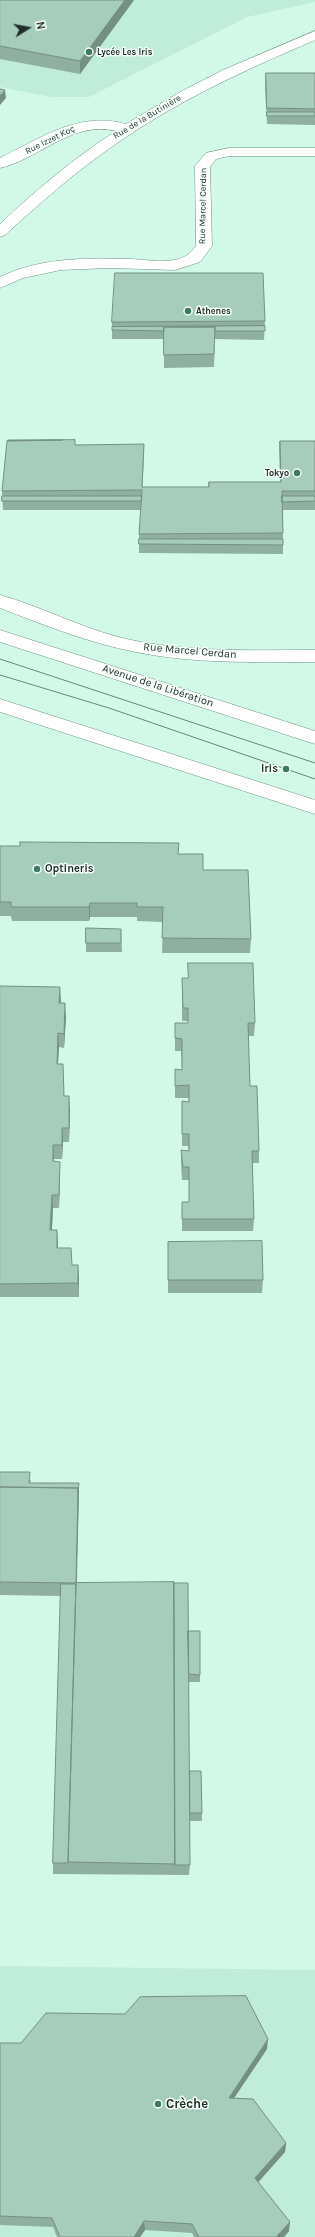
<!DOCTYPE html>
<meta charset="utf-8">
<style>
body{margin:0}
#map{position:relative;width:315px;height:2237px;overflow:hidden;background:#d2f9e8;font-family:Karla,sans-serif}
canvas{display:block}
.north{position:absolute;left:8px;top:8px;width:40px;height:40px;-webkit-text-stroke:3px #f6fefa;paint-order:stroke;rotate:79deg;font-size:11px;font-weight:700;line-height:16px;text-align:center;color:#1f2e28}
.north::after{content:'';display:block;margin:auto;width:14px;height:18px;background:#1f2e28;clip-path:polygon(50% 0,100% 100%,50% 72%,0 100%)}
</style>
<div id="map">
<canvas width="315" height="2237"></canvas>
<div class="north">N</div>
</div>
<script>
const c = document.querySelector('canvas').getContext('2d');
c.lineJoin = 'round';
function fill(path, color) {
  c.fillStyle = color;
  c.fill(path, 'evenodd');
}
function trace(path, color, width, dash) {
  c.strokeStyle = color;
  c.lineWidth = width;
  c.lineCap = dash ? 'butt' : 'round';
  c.setLineDash(dash || []);
  c.stroke(path);
}
function label(font, color, halo, rows, align = 'center') {
  c.font = font + ' Karla,sans-serif';
  c.lineWidth = 3;
  c.setLineDash([]);
  c.textBaseline = 'middle';
  c.strokeStyle = halo;
  c.fillStyle = color;
  for (const [text, x, y, turn = 0] of rows) {
    c.save();
    c.translate(x, y);
    c.rotate((+turn || 0) * Math.PI / 180);
    c.textAlign = isNaN(turn) ? turn : align;
    if (halo) c.strokeText(text, 0, 0);
    c.fillText(text, 0, 0);
    c.restore();
  }
}
const built = new Path2D(`
 M0,0H315V2L247,17L89,97H51L0,87Z
 M0,1966L315,1970V2237H0Z`);
const street = new Path2D(`
 M315,31V40C245,70 175,102 113,146C74,173 40,203 5,235L0,237V224C36,190 74,158 116,131C73,120 39,159 0,168V158C41,138 78,111 126,124L182,91L223,70Z
 M229,148H315V156H229L216,159L210,167L212,246L200,262L175,270L109,268L61,270L23,278L0,288V277C41,257 88,258 132,259C145,260 161,262 174,260C185,258 190,254 196,246L195,166L206,153Z
 M0,595C40,606 77,626 118,637C182,653 250,650 315,650V662C256,662 194,664 136,652C89,643 44,625 0,608Z`);
const secondary = new Path2D(`
 M0,630L315,731V744L0,642Z
 M0,699L315,800V814L0,712Z`);
const tram = new Path2D(`
 M0,659L315,763
 M0,675L109,708L315,779`);
const wall = new Path2D(`
 M0,0H134L80,74L0,59Z
 M266,73H315V125L267,124L265,85Z
 M265,321L264,340L215,339L214,367L164,368V339H112V322Z
 M75,440V445H144L142,487H208V482H280L279,450V441H315V510H282L283,533V554L139,553V534L141,510H3L2,491Z
 M0,846L179,854L203,870L251,939L250,953H162L163,922L137,921V917H90L89,921H12L11,916H0Z
 M121,929L122,952H86V943Z
 M188,963L255,1023L254,1036H248L250,1086L259,1151V1163H252L254,1219L253,1231H182V1219L189,1202V1180H182L181,1163V1150L189,1151L188,1146H182V1101L189,1102L188,1098H175V1069L182,1070L181,1051H175V1023H188V1021H182V978H188Z
 M0,986L60,1003L66,1017L64,1048L59,1047L58,1064L64,1096L70,1110L69,1142H63L62,1159H54V1161L60,1176L59,1208H53L52,1230H57V1248L72,1265H78L79,1297H0Z
 M168,1242L263,1280L262,1293H168Z
 M0,1472L31,1480L30,1483L79,1491L77,1583L190,1865L189,1875L53,1874V1863L61,1596L0,1595Z
 M188,1631L200,1675V1682H188Z
 M190,1771L202,1813V1821H190Z
 M0,2043L267,2049L234,2098L286,2143L285,2152L258,2182L289,2231L284,2237H194L192,2233L145,2230L140,2237H57L53,2227L0,2225Z`);
const shadedWall = new Path2D(`
 M125,0H134L80,74V61Z
 M5,90L6,98L0,105V96Z
 M144,445V454L142,493V487Z
 M90,903V917L89,921V907Z
 M60,987L61,1001L60,1017L59,1003Z
 M65,1003L66,1017L64,1048V1034Z
 M58,1033L59,1047L57,1078V1064Z
 M69,1096L70,1110L69,1142Z
 M62,1128L63,1142L62,1159Z
 M53,1145L54,1159V1175L53,1161Z
 M60,1162V1176L59,1208V1195Z
 M52,1195L53,1208L51,1243L50,1230Z
 M57,1230L58,1243L57,1261Z
 M78,1265L79,1279V1297L78,1283Z
 M79,1483V1491L76,1596L68,1862L78,1488Z
 M268,2039L267,2049L228,2107L229,2098Z
 M286,2143L285,2152L254,2187L255,2178Z
 M144,2221L145,2230L140,2237H134Z
 M290,2222L289,2231L284,2237H276Z`);
const building = new Path2D(`
 M0,0H125L80,61L0,46Z
 M266,73H315V109L267,108Z
 M0,89L5,90L0,96Z
 M267,112H315V116H267Z
 M115,273H263L265,321L112,322Z
 M265,326V331H215V327H164V331L112,330V327Z
 M164,327H215L214,354L164,355Z
 M8,440H63L8,441Z
 M75,440V445L144,444L142,487H209V482H281L280,441H315V491H282L283,533L139,534L142,490L2,491L7,441Z
 M2,496H142L141,501H2Z
 M282,496H315V501L282,502Z
 M139,539H283V545L139,544Z
 M20,842L179,843L178,854H203V870H248L251,939L162,938L163,907H137V903H90L89,907H11V902H0V846H20Z
 M86,928L121,929V943H86Z
 M188,963H253L255,1023H248L250,1086H257L259,1151H252L254,1219H182V1202H189V1167H183L181,1150L189,1151V1134H182V1101L189,1102V1085L175,1086V1069L182,1070V1039L175,1038V1023H188V1008H183L182,978H188Z
 M0,986L60,987L59,1003H65L64,1034L58,1033L57,1064H63L64,1096H69V1128H62V1145H53V1161L60,1162L59,1195H52L50,1230H57V1248H71L72,1265H78V1283L0,1284Z
 M262,1241L263,1280H168V1242Z
 M0,1472H30L29,1483H79L78,1493V1488L0,1487Z
 M0,1487L78,1488L76,1583L0,1582Z
 M174,1582L175,1864L68,1862L76,1583Z
 M174,1583H188L190,1865H175Z
 M61,1584H76L68,1862V1863H53Z
 M188,1631H200V1675L189,1674Z
 M190,1771H201L202,1813H190Z
 M246,1996L268,2039L229,2098L253,2099L286,2143L255,2178L290,2222L276,2237H199L192,2224L144,2221L134,2237H60L52,2218L0,2216V2043H21L46,2013L125,2014L140,1997Z`);
const markers = [
 [89,52,4,"#3d7963"],
 [188,311,4,"#3d7963"],
 [297,473,4,"#3d7963"],
 [286,769,4,"#3d7963"],
 [37,869,4,"#3d7963"],
 [158,2104,4,"#3d7963"]
];
const farPoinames = [
 ["Lycée Les Iris",97,52],
 ["Athenes",196,311],
 ["Tokyo",289,473,"right"]
];
const farStreetnames = [
 ["Rue de la Butinière",147,117,-31],
 ["Rue Izzet Koç",50,140,-26],
 ["Rue Marcel Cerdan",203,206,-89]
];
const streetNames = [
 ["Rue Marcel Cerdan",190,651,5],
 ["Avenue de la Libération",158,686,18]
];
const poiNames = [
 ["Iris",278,769],
 ["Optineris",45,869,"left"]
];
const nearPoinames = [
 ["Crèche",166,2104]
];
fill(built, '#bfedd9');
trace(street, '#6d9182', 1);
trace(secondary, '#6d9182', 1);
fill(street, '#fff');
fill(secondary, '#fff');
trace(tram, '#6b847a', 1);
fill(wall, '#8fafa2');
fill(shadedWall, '#748f84');
fill(building, '#a6ccbc');
trace(building, '#748f84', 1);
for (const [x, y, r, color] of markers) {
  const dot = new Path2D();
  dot.arc(x, y, r, 0, 2 * Math.PI);
  c.fillStyle = color;
  c.fill(dot);
  trace(dot, '#f6fefa', 1.5);
}
label('bold 9px', '#1f2e28', '#f6fefa', farPoinames, 'left');
label('9px', '#1f2e28', '#f6fefa', farStreetnames);
label('11px', '#1f2e28', '#f6fefa', streetNames);
label('bold 11px', '#1f2e28', '#f6fefa', poiNames, 'right');
label('bold 13px', '#1f2e28', '#f6fefa', nearPoinames, 'left');
</script>
